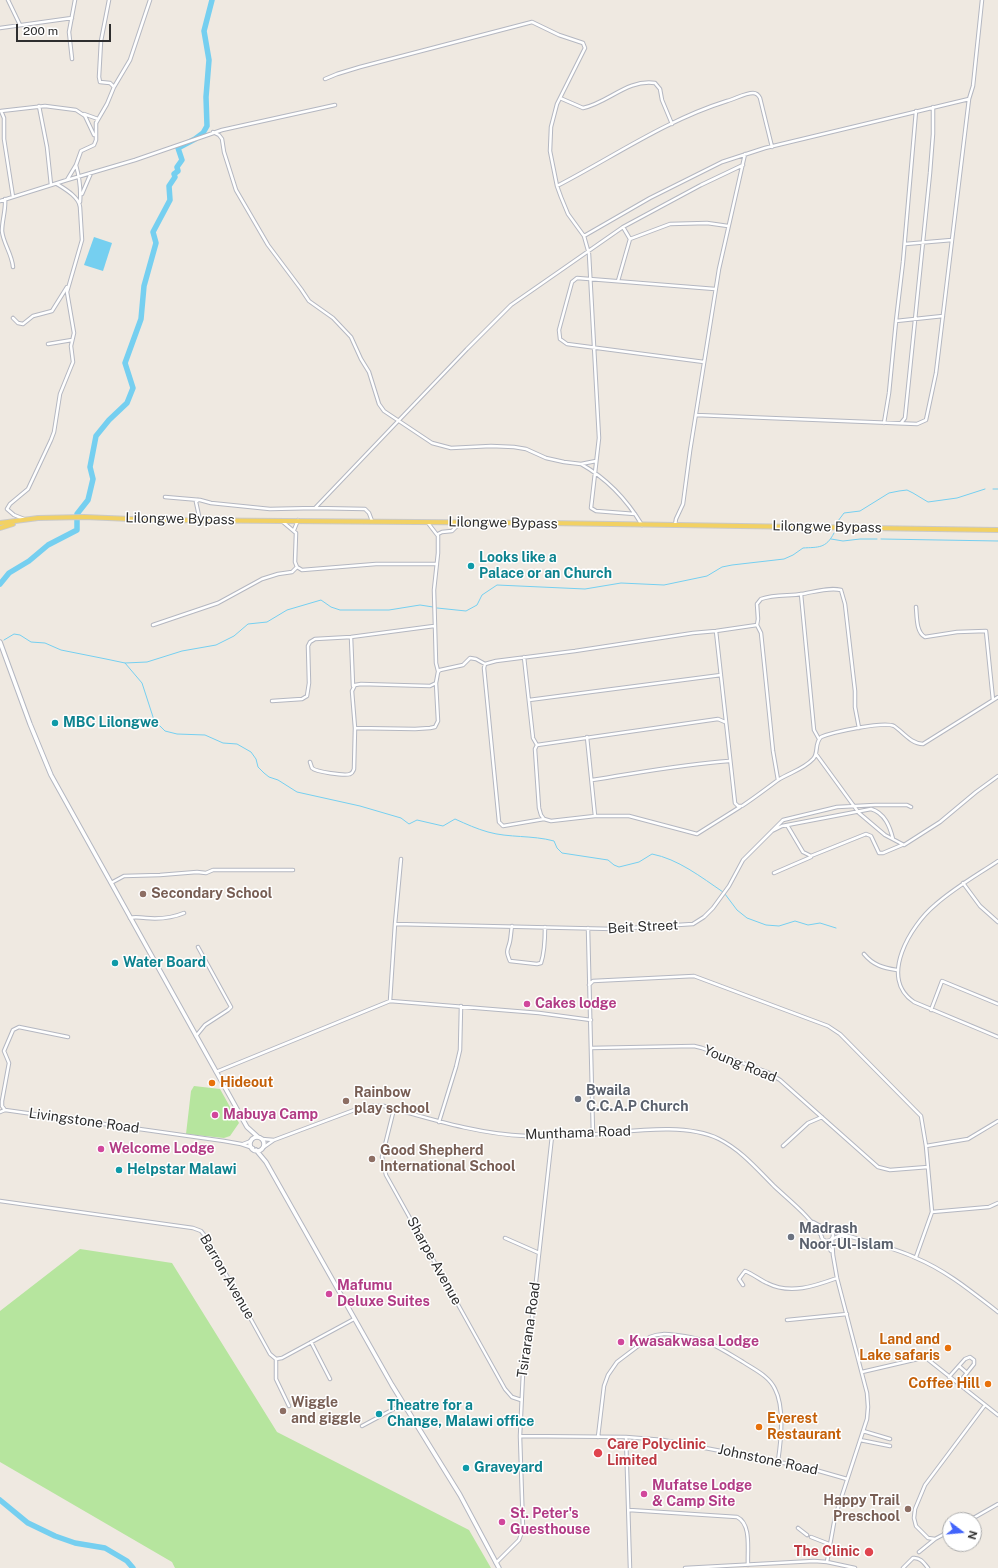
<!DOCTYPE html>
<style>
body{margin:0}
#map{position:relative;width:998px;height:1568px;overflow:hidden;background:#efe9e1;font-family:"Public Sans",sans-serif}
canvas{display:block}
.north{position:absolute;left:942px;top:1512px;width:40px;height:40px;box-sizing:border-box;background:#fff;border:1px solid #ababab;border-radius:50%;rotate:106deg;font-size:11px;font-weight:700;line-height:16px;text-align:center;color:#2e2e2e}
.north::after{content:'';display:block;margin:auto;width:14px;height:18px;background:#4264fb;clip-path:polygon(50% 0,100% 100%,50% 72%,0 100%)}
.scale{position:absolute;left:16px;top:24px;width:95px;height:18px;box-sizing:border-box;border:2px solid #2e2e2e;border-top:0;padding-left:5px;font-size:12px;line-height:14px;white-space:nowrap;color:#2e2e2e;-webkit-text-stroke:3px #fff;paint-order:stroke}
</style>
<div id="map">
<canvas width="998" height="1568"></canvas>
<div class="north">N</div>
<div class="scale">200 m</div>
</div>
<script>
const c = document.querySelector('canvas').getContext('2d');
c.lineJoin = 'round';
function fill(path, color) {
  c.fillStyle = color;
  c.fill(path, 'evenodd');
}
function trace(path, color, width, dash) {
  c.strokeStyle = color;
  c.lineWidth = width;
  c.lineCap = dash ? 'butt' : 'round';
  c.setLineDash(dash || []);
  c.stroke(path);
}
function label(font, color, halo, rows, align = 'center') {
  c.font = font + ' "Public Sans",sans-serif';
  c.lineWidth = 3;
  c.setLineDash([]);
  c.textBaseline = 'middle';
  c.strokeStyle = halo;
  c.fillStyle = color;
  for (const [text, x, y, turn = 0] of rows) {
    c.save();
    c.translate(x, y);
    c.rotate((+turn || 0) * Math.PI / 180);
    c.textAlign = isNaN(turn) ? turn : align;
    if (halo) c.strokeText(text, 0, 0);
    c.fillText(text, 0, 0);
    c.restore();
  }
}
const green = new Path2D(`
 M194,1086L220,1089L239,1123L230,1136L224,1138L186,1134L191,1091Z
 M80,1249L172,1263L277,1432L469,1530L491,1568H175L172,1562L0,1462V1311Z`);
const water = new Path2D(`
 M94,237L112,243L103,271L84,265Z`);
const stream = new Path2D(`
 M993,489H998
 M838,521L844,513L860,511L889,493L899,491L907,490L913,493L928,502L957,498L985,489
 M831,539L843,541L860,539H877
 M881,539L998,541
 M437,608L466,611L477,605L482,595L497,585L585,589L621,583L664,585L707,576L722,567L732,565L784,559L793,555L803,548C818,547 826,549 834,533
 M4,640L14,634L20,635L31,642L45,643L61,650L106,659L125,663L147,662L182,651L216,645L234,636L248,624L267,622L287,610L321,600L331,607L340,610H389L420,605L433,607
 M125,663L142,683L154,720L165,731L177,734L205,735L223,743L237,744L251,752L256,759L258,767L264,773L269,777L278,780L297,792L360,806L401,818L409,824L417,820L443,826L455,819C466,824 477,829 488,832C509,838 532,835 554,841L557,848L562,853L608,860L614,865L619,867L639,862L652,854C678,859 701,877 723,892
 M725,894L737,910L747,918L766,925L779,926L795,921L808,925L820,923L836,928`);
const river = new Path2D(`
 M0,584L9,573L29,561L48,545L77,530V514L88,500L93,479L90,467L96,436L109,420L127,403L133,388L125,363L141,319L144,286L156,243L153,232L170,200L169,186L175,177L174,174L178,171L177,167L182,160L178,148L195,139L203,133L207,126L206,97L209,60L204,31L212,0
 M0,1500L28,1523L55,1536L75,1543L105,1548L127,1561L133,1568`);
const street = new Path2D(`
 M8,0L20,25
 M109,0L101,41L99,77L100,82L110,83L114,87
 M0,28L72,18
 M72,59L69,32L75,0
 M325,79L337,74L360,67L532,22L559,35L583,43L585,48L557,104L551,127L550,151L557,186L561,197L568,214L584,236L589,254L599,438L591,508L596,511L635,514
 M560,98L583,108C608,103 627,79 655,83L660,89L662,100L672,124
 M39,106L47,147L51,185
 M1,111L45,106L76,110L85,116L94,135
 M1,111L4,118V139L13,197
 M84,114L98,119
 M213,132L219,135L222,139L224,152L236,190L268,245L301,289L309,301L333,318L351,337L361,359L369,372L379,404L384,411L432,443L451,448L491,446L514,447L526,449L546,458L564,462L581,464L596,461
 M76,165C79,176 81,190 80,202
 M67,180L135,160L222,130L335,105
 M557,186C613,157 666,120 727,101C735,99 745,93 753,93C757,93 759,96 760,98L772,147
 M82,194L91,173
 M5,199C6,210 2,220 2,231C3,243 12,254 13,267
 M0,201L67,180L76,165L81,151L94,145L96,140V123L107,104L114,87L130,60L150,0
 M623,227L630,239
 M584,236L650,198L722,162L765,148L969,99
 M905,244L952,240
 M618,281L630,239L670,224L707,223L728,226
 M13,318L18,323L23,324L33,316L52,311L67,287
 M896,321L943,316
 M48,344L72,340
 M704,362L567,344L560,339L559,330L572,282L577,278L715,289
 M696,415L917,424L926,420L936,373L969,99L973,86L982,0
 M884,423L889,393L896,321L903,262L916,111
 M901,423L905,418L930,173L933,134V107
 M581,464C606,478 627,500 642,525
 M165,497L200,500L211,503L270,509L315,508L365,509L369,513L372,521
 M198,500L196,502L199,516
 M315,508L467,349L511,305L623,227L701,185L743,165
 M24,519L14,515L7,509L10,504L28,489L51,440L54,432L60,394L73,362L71,346L74,333L67,292L82,240L80,207C79,197 65,189 57,184
 M283,522L296,533L295,562L297,567L302,570L376,564H437
 M428,523L438,536V553L434,590L436,663L438,671
 M675,525L676,519L683,504L690,451L719,269L745,154
 M294,530L298,520
 M438,534L442,532L452,531L460,523
 M801,594L814,730L819,739
 M916,607C917,617 916,632 925,637L957,632L986,631L993,700
 M153,625L218,603L262,579L278,574L292,572L297,567
 M716,631L735,803L738,806H742C754,798 766,789 778,780C789,773 804,769 813,759C819,753 814,744 821,737C833,732 884,721 894,726C903,732 911,744 923,744L998,697
 M351,637L353,686
 M524,657L533,738L537,745L535,749L539,808L541,815L544,819L551,821L595,816H629L697,834L740,807
 M485,664L484,668L499,822L503,826L544,819
 M529,700L721,675
 M272,701L302,699L307,696L309,683L308,646L310,642L315,639L351,637L434,626
 M355,728L415,729L430,728L435,727L438,721L436,683L438,672L440,670L463,665L470,658L476,659L485,664L496,661L575,651L693,633L716,631L757,625
 M587,737L595,816
 M537,745L718,719L725,722
 M816,754L859,813L885,835L904,845L940,822L976,792L998,776
 M310,762L312,768C316,772 345,776 350,774C353,773 353,771 354,769L355,728L352,691L355,685L361,684L430,686L436,683
 M592,780C638,773 683,764 729,761
 M778,780L773,751L761,633L757,625L758,619L757,604L761,599C774,594 789,596 802,594C814,592 829,587 841,590L845,604L855,691V707L859,728
 M787,825L803,852L811,856L866,834L871,836L879,853H883L902,845
 M772,831L782,826L871,809C885,813 890,827 893,839
 M998,861C977,875 954,888 935,905C911,925 878,978 914,1002L998,1037
 M774,873L811,857
 M111,883L124,876L160,875L197,872L206,873L213,870H293
 M963,883L980,906L998,922
 M130,918C136,916 140,918 146,918C158,919 172,918 184,913
 M395,924L401,859
 M512,926C511,931 511,936 510,941C508,951 505,949 510,961L537,964L541,963C545,951 545,939 545,927
 M588,928L593,1135
 M864,954C873,965 883,968 897,970
 M589,985L593,981L694,976L828,1026L840,1034L921,1116L926,1146L932,1212L916,1257
 M390,1001L395,924L614,929L693,924L704,917L713,908L729,886L743,860L783,820L837,807L875,805H907L911,807
 M931,1010L942,981L998,1004
 M196,1036L205,1025L228,1010L231,1007L198,947
 M591,1048L694,1046L702,1048L767,1072L780,1080L878,1167L890,1170L928,1167
 M216,1072L390,1001L539,1013L591,1020
 M394,1109L382,1157L386,1175L505,1389L512,1397L521,1400
 M5,1110L2,1106V1101L9,1063L4,1051L13,1030L19,1027L68,1037
 M0,1112L5,1110L224,1141L241,1144L253,1148
 M439,1122L456,1067L460,1050L461,1006
 M262,1139L274,1140
 M243,1144L251,1141
 M783,1146L808,1123L822,1117
 M926,1146L968,1139L998,1121
 M264,1147L274,1140L357,1109L371,1106H384C431,1119 477,1134 526,1136C550,1137 575,1136 599,1134C635,1131 686,1123 719,1139C741,1150 757,1169 774,1186C791,1202 811,1217 822,1237
 M0,1201L193,1228L201,1231L205,1236L270,1354L276,1359L282,1358L354,1319
 M932,1212L989,1207L998,1203
 M813,1222L826,1229
 M821 1235a6 6 0 1 1 12 0a6 6 0 1 1-12 0Z
 M831,1230C859,1241 889,1245 916,1258C947,1271 972,1292 998,1312
 M505,1238L539,1253
 M824,1240L831,1251
 M743,1285L739,1279L745,1271C753,1274 760,1280 767,1283C790,1295 815,1286 837,1278
 M787,1320L847,1314
 M311,1342L330,1379
 M276,1359V1379L289,1406
 M959,1366L967,1373
 M862,1372L922,1358H926L998,1415
 M949,1377L965,1359L970,1357L974,1360V1364L958,1384
 M362,1426L403,1404
 M863,1431L890,1439
 M520,1436L626,1437L663,1440L805,1467L847,1479
 M598,1437L604,1386L608,1375L617,1362L650,1337C659,1333 667,1334 676,1335C706,1338 718,1347 743,1362C755,1370 769,1376 775,1389C785,1408 781,1441 778,1461
 M626,1437L630,1568
 M860,1440L890,1446
 M629,1510L737,1517C752,1524 747,1551 748,1565
 M970,1520L998,1504
 M798,1528L807,1535
 M950,1531L935,1539L928,1538L916,1526L914,1518L915,1509L925,1485L985,1405
 M811,1537L829,1544
 M972,1544V1545
 M919,1552L935,1539
 M827,1562L835,1517L867,1419L868,1407L867,1393L837,1278L833,1255L832,1239L839,1236H847
 M496,1563L519,1540L523,1529L520,1436L523,1373L531,1327L552,1136
 M685,1568L814,1561L827,1562L855,1568
 M903,1568L913,1558C920,1557 924,1563 928,1568`);
const secondary = new Path2D(`
 M0,642L30,724L51,775L247,1127L258,1137
 M250 1144a7 7 0 1 1 14 0a7 7 0 1 1-14 0Z
 M256,1150L266,1162L392,1385L460,1495L499,1568`);
const primary = new Path2D(`
 M0,523L38,518L84,517L155,520L547,523L998,530
 M0,528L13,524`);
const markers = [
 [471,566,4,"#0f9aa8"],
 [55,723,4,"#0f9aa8"],
 [143,894,4,"#8d6e63"],
 [115,963,4,"#0f9aa8"],
 [527,1004,4,"#d1479c"],
 [212,1083,4,"#e8710a"],
 [578,1099,4,"#6b7280"],
 [346,1101,4,"#8d6e63"],
 [215,1115,4,"#d1479c"],
 [101,1149,4,"#d1479c"],
 [372,1159,4,"#8d6e63"],
 [119,1170,4,"#0f9aa8"],
 [791,1237,4,"#6b7280"],
 [329,1294,4,"#d1479c"],
 [621,1342,4,"#d1479c"],
 [948,1348,4,"#e8710a"],
 [988,1384,4,"#e8710a"],
 [283,1411,4,"#8d6e63"],
 [379,1414,4,"#0f9aa8"],
 [759,1427,4,"#e8710a"],
 [598,1453,5,"#e0444e"],
 [466,1468,4,"#0f9aa8"],
 [644,1494,4,"#d1479c"],
 [908,1509,4,"#8d6e63"],
 [502,1522,4,"#d1479c"],
 [869,1552,5,"#e0444e"]
];
const streetNames = [
 ["Lilongwe Bypass",180,519,1],
 ["Lilongwe Bypass",503,523,1],
 ["Lilongwe Bypass",827,527,1],
 ["Beit Street",643,927,-3],
 ["Young Road",740,1064,22],
 ["Livingstone Road",84,1121,8],
 ["Munthama Road",578,1133,-2],
 ["Sharpe Avenue",434,1261,61],
 ["Barron Avenue",227,1277,60],
 ["Tsirarana Road",529,1330,-82],
 ["Johnstone Road",768,1460,12]
];
const cultureNames = [
 ["Looks like a",479,558],
 ["Palace or an Church",479,574],
 ["MBC Lilongwe",63,723],
 ["Water Board",123,963],
 ["Helpstar Malawi",127,1170],
 ["Theatre for a",387,1406],
 ["Change, Malawi office",387,1422],
 ["Graveyard",474,1468]
];
const educationNames = [
 ["Secondary School",151,894],
 ["Rainbow",354,1093],
 ["play school",354,1109],
 ["Good Shepherd",380,1151],
 ["International School",380,1167],
 ["Wiggle",291,1403],
 ["and giggle",291,1419],
 ["Happy Trail",900,1501,"right"],
 ["Preschool",900,1517,"right"]
];
const hotelNames = [
 ["Cakes lodge",535,1004],
 ["Mabuya Camp",223,1115],
 ["Welcome Lodge",109,1149],
 ["Mafumu",337,1286],
 ["Deluxe Suites",337,1302],
 ["Kwasakwasa Lodge",629,1342],
 ["Mufatse Lodge",652,1486],
 ["& Camp Site",652,1502],
 ["St. Peter's",510,1514],
 ["Guesthouse",510,1530]
];
const foodNames = [
 ["Hideout",220,1083],
 ["Land and",940,1340,"right"],
 ["Lake safaris",940,1356,"right"],
 ["Coffee Hill",980,1384,"right"],
 ["Everest",767,1419],
 ["Restaurant",767,1435]
];
const worshipNames = [
 ["Bwaila",586,1091],
 ["C.C.A.P Church",586,1107],
 ["Madrash",799,1229],
 ["Noor-Ul-Islam",799,1245]
];
const healthNames = [
 ["Care Polyclinic",607,1445],
 ["Limited",607,1461],
 ["The Clinic",860,1552,"right"]
];
fill(green, '#b6e59e');
fill(water, '#75cff0');
trace(stream, '#75cff0', 1);
trace(river, '#75cff0', 5.5);
trace(street, '#b4b7c1', 4.5);
trace(secondary, '#b4b7c1', 5.5);
trace(primary, '#c9c9c9', 6);
trace(street, '#fff', 2.5);
trace(secondary, '#fff', 3.5);
trace(primary, '#f2d163', 4);
for (const [x, y, r, color] of markers) {
  const dot = new Path2D();
  dot.arc(x, y, r, 0, 2 * Math.PI);
  c.fillStyle = color;
  c.fill(dot);
  trace(dot, '#fff', 1.5);
}
label('14px', '#2e2e2e', '#fff', streetNames);
label('bold 14px', '#0d838f', '#fff', cultureNames, 'left');
label('bold 14px', '#785e54', '#fff', educationNames, 'left');
label('bold 14px', '#b23c85', '#fff', hotelNames, 'left');
label('bold 14px', '#c56008', '#fff', foodNames, 'left');
label('bold 14px', '#5b616d', '#fff', worshipNames, 'left');
label('bold 14px', '#be3a42', '#fff', healthNames, 'left');
</script>
